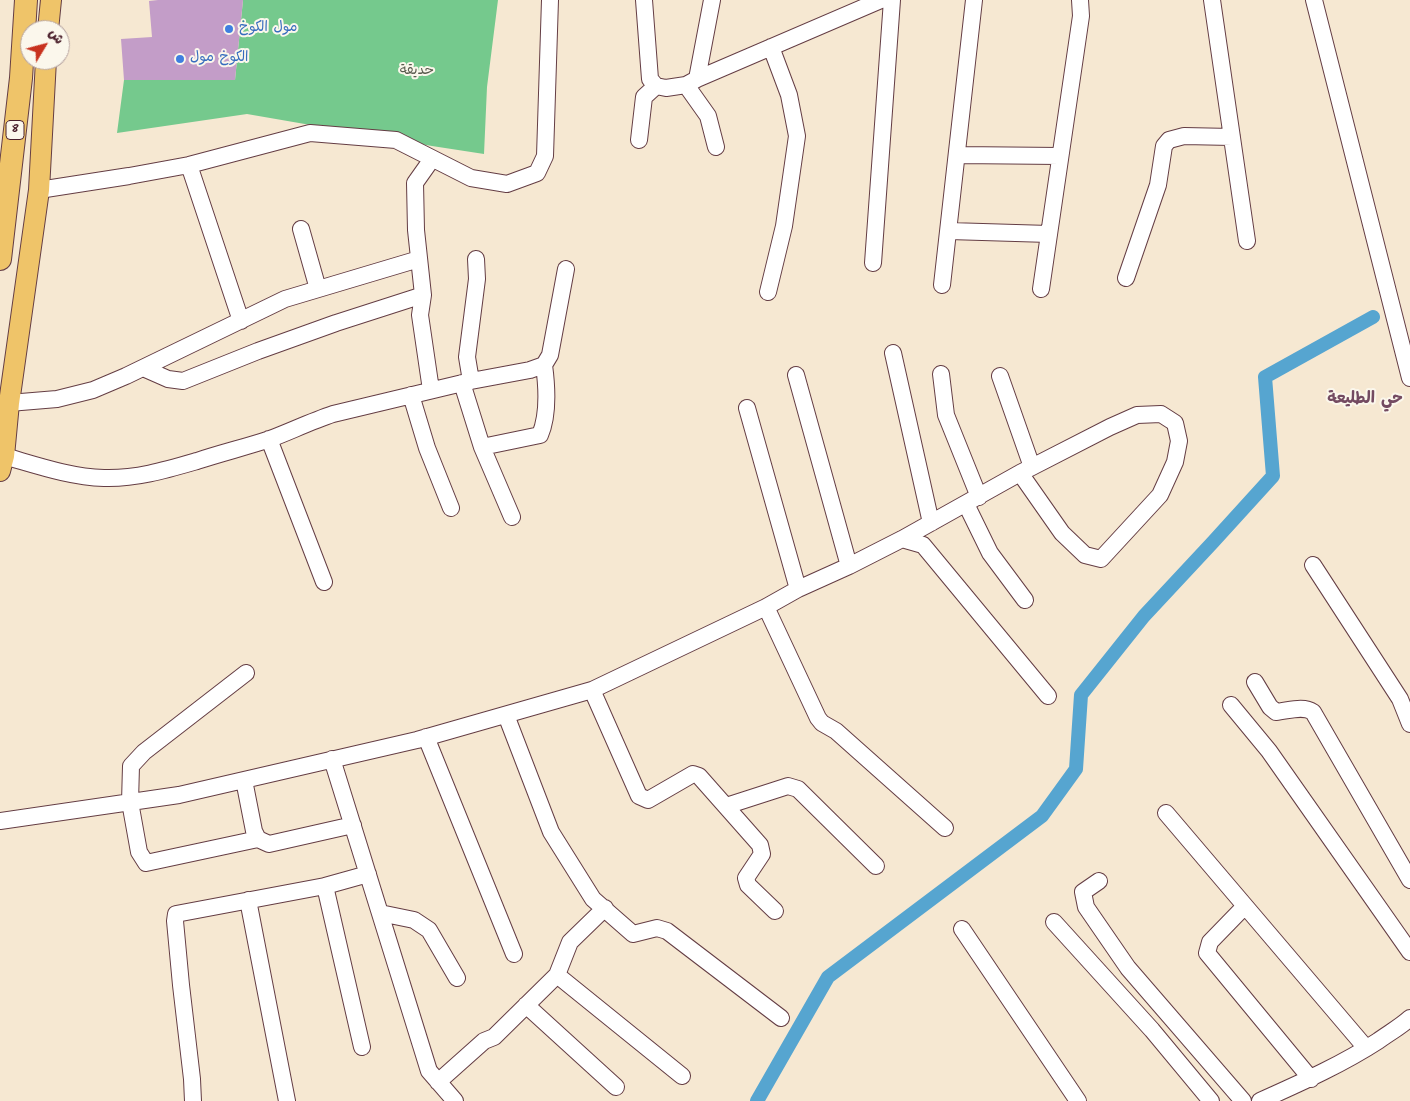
<!DOCTYPE html>
<meta charset="utf-8">
<style>
body{margin:0}
#map{position:relative;width:1410px;height:1101px;overflow:hidden;background:#f6e8d2;font-family:Kalam,"Playpen Sans Arabic",sans-serif}
canvas{display:block}
.north{position:absolute;left:20px;top:20px;width:50px;height:50px;box-sizing:border-box;background:#fbf7ec;border:1px solid #b4a19f;border-radius:50%;rotate:53deg;font-size:14px;font-weight:700;line-height:20px;text-align:center;color:#4a1f2b}
.north::after{content:'';display:block;margin:auto;width:18px;height:22px;background:#c8321e;clip-path:polygon(50% 0,100% 100%,50% 72%,0 100%)}
</style>
<div id="map">
<canvas width="1410" height="1101"></canvas>
<div class="north">ش</div>
</div>
<script>
const c = document.querySelector('canvas').getContext('2d');
c.lineJoin = 'round';
function fill(path, color) {
  c.fillStyle = color;
  c.fill(path, 'evenodd');
}
function trace(path, color, width, dash) {
  c.strokeStyle = color;
  c.lineWidth = width;
  c.lineCap = dash ? 'butt' : 'round';
  c.setLineDash(dash || []);
  c.stroke(path);
}
function label(font, color, halo, rows, align = 'center') {
  c.font = font + ' Kalam,"Playpen Sans Arabic",sans-serif';
  c.lineWidth = 4;
  c.setLineDash([]);
  c.textBaseline = 'middle';
  c.strokeStyle = halo;
  c.fillStyle = color;
  for (const [text, x, y, turn = 0] of rows) {
    c.save();
    c.translate(x, y);
    c.rotate((+turn || 0) * Math.PI / 180);
    c.textAlign = isNaN(turn) ? turn : align;
    if (halo) c.strokeText(text, 0, 0);
    c.fillText(text, 0, 0);
    c.restore();
  }
}
const green = new Path2D(`
 M243,0H498L487,87L484,154L432,146L247,114L117,133L124,80H235Z`);
const canal = new Path2D(`
 M757,1101L828,977L1042,816L1076,769L1081,695L1144,616L1213,542L1273,476L1265,377L1373,317`);
const building = new Path2D(`
 M158,0H243L235,80H124L121,39L152,37L149,1Z`);
const minor = new Path2D(`
 M644,0L650,79L656,86L666,88L686,85L697,79L881,0
 M1212,0L1247,241
 M1314,0L1410,378
 M697,79L712,0
 M686,85L708,116L716,147
 M639,140L644,97L656,86
 M957,155L1060,156
 M189,165L241,321
 M39,190L129,176L189,165L310,133L396,140L471,178L507,184L537,173L545,156L550,0
 M301,229L318,289
 M949,231L1049,234
 M873,263L892,0
 M1126,278L1158,185L1164,146L1169,140L1184,136L1232,137
 M942,285L974,0
 M1041,289L1081,16L1080,0
 M768,292L784,226L797,136L789,95L771,47
 M893,353L931,523
 M143,368L168,379L183,381L258,351L336,323L423,295
 M941,374L946,415L979,497
 M796,375L849,566
 M1000,376L1032,467
 M471,381L467,357L477,279L476,259
 M462,383L482,447L512,517
 M431,390L420,315L423,295L416,230L415,183L432,159
 M411,395L427,448L451,508
 M9,403L57,399L93,390L126,376L285,299L419,259
 M747,408L798,589
 M269,439L324,582
 M482,447L540,435C549,414 547,387 544,365
 M4,456C36,465 70,477 104,478C136,479 166,470 197,461C221,453 246,447 270,439C291,431 312,421 333,414L471,381L530,370L544,365L550,355L566,269
 M966,504L990,553L1025,600
 M902,539L923,545L1048,696
 M1313,565L1400,699L1410,724
 M766,607L818,718L822,723L836,731L945,828
 M246,673L144,752L131,766L130,802L139,852L146,863L258,839
 M1255,682L1270,707L1276,712C1288,711 1303,705 1313,712L1410,880
 M592,690L639,796L648,800L693,774L699,776L760,845L762,854L746,878L748,885L775,911
 M1231,705L1269,751L1410,952
 M506,715L551,832L593,899L633,934L657,928L667,931L781,1018
 M426,737L514,954
 M332,759L429,1071L455,1101
 M244,780L254,831L258,839L269,844L353,825
 M726,806L788,786L798,789L876,866
 M1166,813L1366,1048
 M0,821L179,795L417,740L592,690L766,607L798,589L849,566L902,539L1020,473L1032,467L1110,427L1137,415L1161,414L1175,423L1179,441L1175,462L1160,495L1101,559L1085,555L1062,533L1020,473
 M1099,881L1083,892L1086,907L1128,968L1243,1101
 M248,900L287,1101
 M1245,906L1210,942L1207,953L1311,1079
 M380,913L414,920L429,930L457,978
 M1054,922L1152,1030L1211,1101
 M962,929L1078,1101
 M557,975L682,1076
 M526,1005L616,1087
 M362,1047L325,886L368,874
 M438,1082L484,1041L494,1037L557,975L570,942L605,908
 M193,1101L192,1079L181,985L175,921L176,914L325,886
 M1260,1101C1300,1083 1341,1065 1378,1041C1389,1033 1400,1027 1410,1018`);
const major = new Path2D(`
 M48,30L51,0
 M0,471L4,456L9,403L39,190L46,60`);
const highway = new Path2D(`
 M0,259L21,78L26,0`);
const markers = [
 [229,29,5,"#3f7fe0"],
 [180,59,5,"#3f7fe0"]
];
const shields = [
 [15,130,18]
];
const shieldNames = [
 ["8",15,130]
];
const shopNames = [
 ["مول الكوخ",239,29],
 ["الكوخ مول",190,59]
];
const parkNames = [
 ["حديقة",417,72]
];
const quarterNames = [
 ["حي الطليعة",1365,400]
];
fill(green, '#75c98d');
trace(canal, '#56a5d0', 14);
fill(building, '#c39dc8');
trace(minor, '#643d44', 18);
trace(major, '#643d44', 22);
trace(highway, '#643d44', 24);
trace(minor, '#fff', 16);
trace(major, '#efc469', 20);
trace(highway, '#efc469', 22);
for (const [x, y, r, color] of markers) {
  const dot = new Path2D();
  dot.arc(x, y, r, 0, 2 * Math.PI);
  c.fillStyle = color;
  c.fill(dot);
  trace(dot, '#fbf7ec', 2);
}
for (const [x, y, w] of shields) {
  const box = new Path2D();
  box.roundRect(x - w / 2, y - 9.5, w, 19, 4);
  c.fillStyle = '#fbf7ec';
  c.fill(box);
  trace(box, '#4a1f2b', 1);
}
label('bold 12px', '#4a1f2b', null, shieldNames);
label('14px', '#366cbe', '#fbf7ec', shopNames, 'left');
label('14px', '#595a4d', '#fbf7ec', parkNames);
label('bold 16px', '#744b62', '#fbf7ec', quarterNames);
</script>
